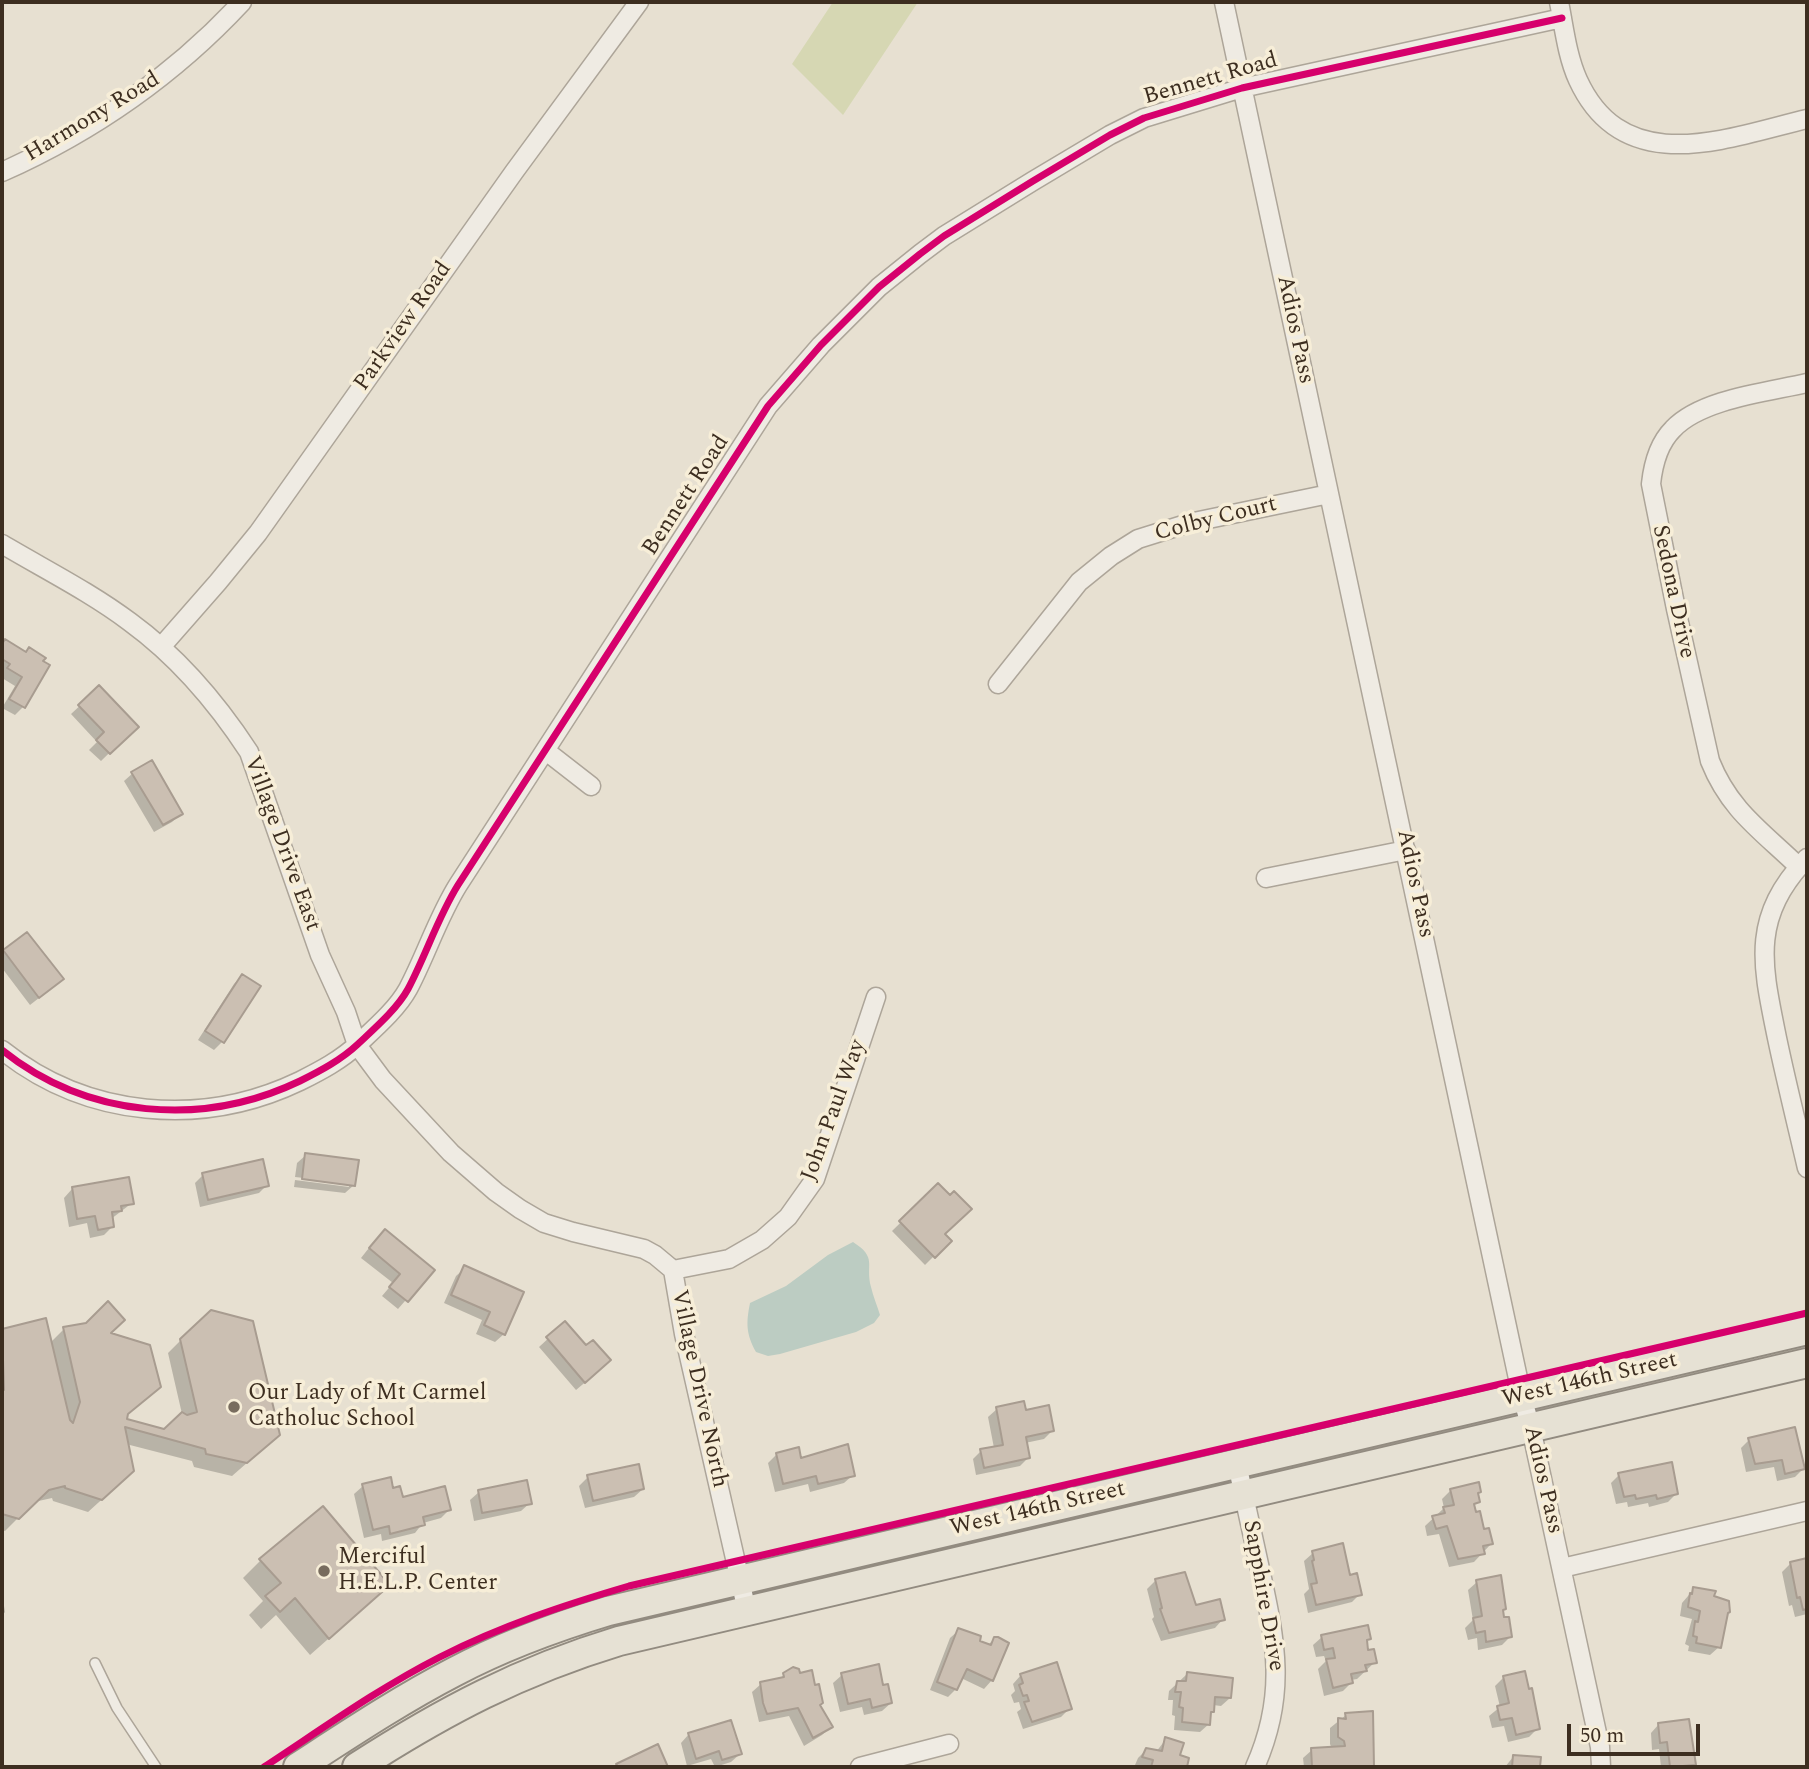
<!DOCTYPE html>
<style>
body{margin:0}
#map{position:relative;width:1809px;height:1769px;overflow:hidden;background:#e7e0d1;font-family:Spectral,serif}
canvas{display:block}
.frame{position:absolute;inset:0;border:4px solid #3d2e20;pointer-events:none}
.scale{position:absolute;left:1567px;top:1724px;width:133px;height:32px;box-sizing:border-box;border:4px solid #3d2e20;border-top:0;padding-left:9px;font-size:21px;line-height:24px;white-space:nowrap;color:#3d2e20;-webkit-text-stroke:5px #f7eed8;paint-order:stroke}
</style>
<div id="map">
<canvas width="1809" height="1769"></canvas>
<div class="frame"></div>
<div class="scale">50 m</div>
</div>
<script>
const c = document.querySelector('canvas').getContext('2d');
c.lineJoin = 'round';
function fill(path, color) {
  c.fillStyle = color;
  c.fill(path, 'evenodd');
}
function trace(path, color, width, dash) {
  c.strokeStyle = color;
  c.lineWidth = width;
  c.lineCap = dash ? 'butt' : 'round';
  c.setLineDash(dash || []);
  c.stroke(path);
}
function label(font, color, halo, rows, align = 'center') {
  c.font = font + ' Spectral,serif';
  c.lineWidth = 7;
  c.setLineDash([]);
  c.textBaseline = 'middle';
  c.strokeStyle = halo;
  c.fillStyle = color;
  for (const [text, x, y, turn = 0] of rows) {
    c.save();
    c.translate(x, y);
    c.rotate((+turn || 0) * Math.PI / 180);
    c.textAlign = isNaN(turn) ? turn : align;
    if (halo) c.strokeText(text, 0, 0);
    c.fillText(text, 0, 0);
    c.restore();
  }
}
const green = new Path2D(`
 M833,2H918L843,115L792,64Z`);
const water = new Path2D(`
 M853,1242C878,1258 865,1264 871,1287C873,1296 877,1305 880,1315L874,1323L856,1332L780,1354L768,1356L756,1352C746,1334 746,1323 750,1303L786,1286L828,1255Z`);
const shadow = new Path2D(`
 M5,642L25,654L23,707L15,715L2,708L15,686L2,678V645Z
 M99,688L136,727L101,761L89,750L97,742L71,714Z
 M133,773L181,813L172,822L154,832L124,781Z
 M27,934L53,987L30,1005L2,968V954Z
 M242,976L222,1042L214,1050L198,1040L234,984Z
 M306,1155L354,1185L345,1193L294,1187L295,1180L349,1187V1183L295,1177L297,1163Z
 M203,1175L267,1185L259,1193L200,1207L195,1183Z
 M938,1186L943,1234L949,1241L925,1265L892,1231Z
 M72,1189L132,1203L111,1219L112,1227L104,1235L90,1238L87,1223L69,1227L64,1198Z
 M376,1239L432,1270L398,1309L382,1296L393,1283L361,1258Z
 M465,1268L504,1334L495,1342L476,1334L482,1320L444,1303L456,1276Z
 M45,1320L50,1343L64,1329L109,1334L159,1386L126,1416V1420L165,1431L182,1414L168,1353L181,1340L264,1448L232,1476L194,1467L192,1461L126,1444L119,1484L88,1512L53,1501L52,1498L34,1502L5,1531L2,1530V1331Z
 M565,1323L601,1369L576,1390L539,1347Z
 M997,1409L1025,1412L1052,1431L1044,1439L1025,1443L1028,1458L1020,1466L976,1475L973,1459L981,1451L994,1448L988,1417Z
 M1749,1440L1803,1469L1795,1477L1777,1481L1774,1467L1746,1472L1741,1448Z
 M777,1454L853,1475L844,1483L810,1492L808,1484L775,1492L768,1463Z
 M1619,1475L1676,1494L1668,1502L1649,1507L1648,1503L1628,1507L1627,1502L1616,1504L1611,1483Z
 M588,1477L643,1489L634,1497L585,1508L579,1486Z
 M363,1486L392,1490L402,1499L449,1510L441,1518L423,1523L415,1533L382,1541L381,1534L364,1538L354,1494Z
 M1451,1490L1476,1494L1478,1501L1473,1506L1483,1532L1491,1544L1474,1562L1449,1567L1439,1534L1427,1536L1425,1526L1444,1508L1442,1499Z
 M479,1492L530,1503L521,1511L474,1521L470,1500Z
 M1313,1553L1349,1577L1360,1594L1352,1602L1308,1613L1304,1594L1309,1589L1304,1561Z
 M261,1560L370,1602L310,1655L276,1615L261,1629L249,1615L263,1601L243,1578Z
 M1807,1560V1614L1795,1617L1792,1605L1789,1606L1782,1572L1791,1563Z
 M1156,1580L1194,1607L1223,1619L1215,1628L1161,1641L1152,1619L1154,1617L1147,1589Z
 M1477,1582L1505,1609L1502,1612L1510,1637L1502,1645L1478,1650L1477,1638L1468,1640L1465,1628L1473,1620L1468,1590Z
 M1694,1589L1719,1647L1710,1655L1688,1651L1689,1646L1685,1644L1692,1619L1680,1616L1682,1603Z
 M2,1606H4L5,1612L2,1616Z
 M959,1630L987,1646L994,1639L992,1680L984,1689L961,1678L956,1689L948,1697L930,1690L950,1638Z
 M1322,1637L1369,1639L1365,1642L1367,1652L1375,1662L1357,1679L1351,1680V1683L1343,1691L1324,1696L1318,1669L1326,1661L1324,1656L1316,1657L1313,1645Z
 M785,1674L818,1706L831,1727L822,1735L804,1746L789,1716L759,1722L752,1692L761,1684L779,1680Z
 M1187,1674L1230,1698L1221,1706L1213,1705L1209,1724L1200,1732L1174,1730L1175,1716L1172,1715L1173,1700H1168L1169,1691Z
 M842,1675L882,1687L891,1703L882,1711L864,1715L862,1707L840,1712L833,1683Z
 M1021,1675L1070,1708L1061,1717L1023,1729L1017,1712L1021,1709L1019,1702L1014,1703L1011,1695L1015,1691L1013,1684Z
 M1504,1677L1538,1728L1529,1737L1508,1742L1504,1726L1492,1728L1489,1716L1500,1707L1495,1686Z
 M1346,1715L1372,1766L1304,1767L1303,1758L1312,1750L1332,1749L1330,1744V1728Z
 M1659,1724L1694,1765L1691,1767H1661L1659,1749L1652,1750L1651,1733Z
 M689,1734L740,1754L731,1762L715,1767L711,1759L687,1766L681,1743Z
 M1166,1739L1178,1757L1187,1759L1185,1767H1144L1135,1765L1138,1758L1146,1750L1156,1752Z
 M1513,1757L1539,1759L1538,1767H1505Z`);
const building = new Path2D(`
 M5,639L26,652L29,647L46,658L43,661L50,665L25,708L9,699L22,677L7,668L10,664L2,659V644Z
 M99,685L139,727L110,754L96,740L104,732L78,705Z
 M152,760L183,814L163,825L131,772Z
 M27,932L64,979L39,998L3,950Z
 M242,974L261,986L224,1043L205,1031Z
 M305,1153L359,1160L355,1186L302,1179Z
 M263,1159L269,1186L208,1200L202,1173Z
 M129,1177L134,1204L121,1206L122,1211L112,1212L114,1227L98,1230L95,1216L77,1219L72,1187Z
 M938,1183L950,1195L954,1191L972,1209L945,1234L952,1241L935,1258L899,1221Z
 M385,1229L435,1270L408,1302L389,1287L400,1274L369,1248Z
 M464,1265L524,1292L505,1335L484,1325L490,1312L451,1295Z
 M108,1301L125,1320L111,1333L150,1345L161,1387L128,1414L127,1419L164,1429L182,1412L187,1415L197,1412L180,1339L211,1310L253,1321L280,1435L247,1463L206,1454L205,1449L125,1427L134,1471L102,1500L65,1488V1486L49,1490L19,1519L2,1514V1390H4L2,1329L46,1318L70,1420L73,1423L80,1402L63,1327L86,1323Z
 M565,1321L586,1345L593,1340L611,1360L585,1383L546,1337Z
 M1024,1401L1026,1410L1049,1405L1054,1431L1026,1437L1030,1458L984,1468L980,1449L1003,1445L996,1407Z
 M1795,1427L1805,1469L1785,1474L1782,1460L1755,1464L1748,1438Z
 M848,1444L855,1476L818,1484L816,1476L783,1484L776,1453L799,1447L801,1458Z
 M1672,1462L1678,1494L1657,1499L1656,1495L1636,1499L1635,1495L1624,1497L1618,1473Z
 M639,1464L644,1489L593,1501L587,1475Z
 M391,1477L393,1488L400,1486L403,1497L445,1486L451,1510L423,1517L425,1525L390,1534L389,1526L373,1530L362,1484Z
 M527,1480L532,1504L482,1513L478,1490Z
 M1479,1482L1481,1492L1478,1493L1480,1502L1474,1504L1476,1512L1480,1511L1484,1529L1489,1528L1493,1544L1483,1546L1485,1554L1458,1559L1447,1526L1436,1529L1432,1516L1445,1513L1443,1507L1454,1505L1450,1489Z
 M323,1506L390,1585L329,1639L295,1598L280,1612L265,1596L281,1583L259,1559Z
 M1343,1543L1350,1575L1357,1573L1362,1595L1316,1605L1311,1584L1317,1583L1312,1561L1314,1560L1312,1551Z
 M1807,1558V1609L1803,1610L1800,1597L1797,1598L1790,1562Z
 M1185,1572L1196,1605L1220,1599L1225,1620L1169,1633L1160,1609L1162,1608L1155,1579Z
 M1501,1575L1506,1609L1503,1610L1504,1617H1509L1512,1637L1486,1642L1485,1631L1476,1633L1473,1618L1482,1616L1476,1580Z
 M1693,1587L1716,1591L1714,1596L1729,1601L1730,1612L1728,1613L1721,1648L1696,1643L1697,1637L1693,1636L1695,1621L1698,1622L1700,1611L1688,1607L1690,1593L1692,1594Z
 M1368,1625L1371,1639L1367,1640L1368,1650L1374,1649L1377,1663L1365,1665L1367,1671L1351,1674L1353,1683L1333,1688L1326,1659L1335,1658L1333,1648L1324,1650L1321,1635Z
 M958,1628L981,1636L980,1641L991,1645L994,1637H998L1009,1643L993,1681L967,1669L957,1690L937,1682Z
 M1057,1662L1072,1709L1032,1722L1024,1702L1029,1701L1027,1695L1023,1696L1019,1685L1023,1683L1020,1674Z
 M879,1664L883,1685L888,1684L892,1703L872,1708L870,1699L848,1704L841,1673Z
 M793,1667L799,1669L800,1673L812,1670L815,1685L819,1684L823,1703L820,1705L833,1727L813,1738L798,1708L767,1714L763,1703L760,1682L784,1677L783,1673Z
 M1525,1671L1529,1689L1532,1688L1540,1729L1516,1735L1512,1718L1500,1720L1497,1706L1509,1703L1503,1676Z
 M1187,1672L1233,1678L1231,1698L1215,1697L1214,1712H1211L1210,1725L1182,1722L1183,1708L1179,1707L1181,1692H1175L1177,1681H1186Z
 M1373,1711L1374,1767H1312L1311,1748L1345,1746L1344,1741L1338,1737V1718L1346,1719L1345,1713Z
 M1689,1719L1696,1765L1670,1767L1667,1742L1660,1743L1658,1723Z
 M731,1720L742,1754L722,1760L719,1751L696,1759L688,1733Z
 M1165,1737L1184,1743L1180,1755L1189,1758L1187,1767H1151L1153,1760L1142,1757L1146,1748L1162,1751Z
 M658,1744L668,1767H618L616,1764Z
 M1513,1755L1541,1757L1540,1767H1512Z`);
const service = new Path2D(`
 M95,1663L117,1708L156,1767`);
const minor = new Path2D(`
 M1224,2L1522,1397L1531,1428L1600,1747L1601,1767
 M1559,2C1564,27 1567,56 1578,80C1624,180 1727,138 1807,119
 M2,172C94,131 174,75 242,2
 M2,544C44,569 90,592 130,622C178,657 217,703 249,752L320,955L346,1012L357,1045L383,1080L451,1153L496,1192L520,1209L544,1223L573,1232L644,1249L655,1255L673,1270L684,1334L747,1611
 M161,647L218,582L258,533L514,172L639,2
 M998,684L1079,582L1111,556L1138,539L1189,523L1329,494
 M546,751L591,786
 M1807,858C1750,918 1762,964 1777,1038C1786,1081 1797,1125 1807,1168
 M1799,867C1762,831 1730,811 1710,761L1676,609L1651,484C1653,465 1659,443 1673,429C1701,399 1768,392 1807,383
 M1266,878L1406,850
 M2,1050C87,1118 202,1128 300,1081C320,1071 341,1060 358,1044C375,1028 397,1009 408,989C426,955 438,917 458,885C561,725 665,566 768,406L821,345L879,287L920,254L944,236L1033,181L1110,135L1144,118L1242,88L1562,18
 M673,1270L729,1259L762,1240L788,1217L815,1179L876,997
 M1237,1464C1245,1499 1252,1534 1260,1569C1276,1642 1287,1695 1255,1767
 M1562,1568L1807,1511
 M860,1767L949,1744`);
const primary = new Path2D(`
 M298,1767C349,1734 400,1700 454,1672C503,1646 555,1627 608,1611L1807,1330
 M357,1767C444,1711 520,1671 619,1641L1807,1363`);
const cycleway = new Path2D(`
 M2,1050C87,1118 202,1128 300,1081C320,1071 341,1060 358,1044C375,1028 397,1009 408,989C426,955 438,917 458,885C561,725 665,566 768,406L821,345L879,287L920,254L944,236L1033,181L1110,135L1144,118L1242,88L1562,18
 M264,1767C322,1729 379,1688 440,1657C501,1626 564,1605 629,1586L1807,1313`);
const markers = [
 [234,1407,7,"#786c5e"],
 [324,1571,7,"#786c5e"]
];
const streetNames = [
 ["Bennett Road",1211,80,-16],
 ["Harmony Road",93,118,-31],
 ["Parkview Road",404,327,-55],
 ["Adios Pass",1294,330,78],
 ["Bennett Road",687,496,-57],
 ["Colby Court",1216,520,-14],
 ["Sedona Drive",1672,592,78],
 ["Village Drive East",281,844,70],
 ["Adios Pass",1414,884,78],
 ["John Paul Way",835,1111,-70],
 ["West 146th Street",1590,1381,-13],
 ["Village Drive North",698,1389,78],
 ["Adios Pass",1542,1480,77],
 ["West 146th Street",1038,1510,-13],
 ["Sapphire Drive",1262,1596,80]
];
const poiNames = [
 ["Our Lady of Mt Carmel",248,1394],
 ["Catholuc School",248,1420],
 ["Merciful",338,1558],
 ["H.E.L.P. Center",338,1584]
];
fill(green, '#d6d7b3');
fill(water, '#bcccc2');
fill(shadow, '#0003');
fill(building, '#cbbfb2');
trace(building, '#a89c90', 2);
trace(service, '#ada599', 12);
trace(minor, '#ada599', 21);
trace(primary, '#928b80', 32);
trace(service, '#efebe3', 9);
trace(minor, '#efebe3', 18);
trace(primary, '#e6e1d4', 28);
trace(cycleway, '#d6006c', 7);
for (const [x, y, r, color] of markers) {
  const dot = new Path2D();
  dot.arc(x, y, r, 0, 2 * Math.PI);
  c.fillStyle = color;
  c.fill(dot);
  trace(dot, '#f7eed8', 2.5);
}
label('23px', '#3d2e20', '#f7eed8', streetNames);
label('23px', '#3d2e20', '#f7eed8', poiNames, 'left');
</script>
